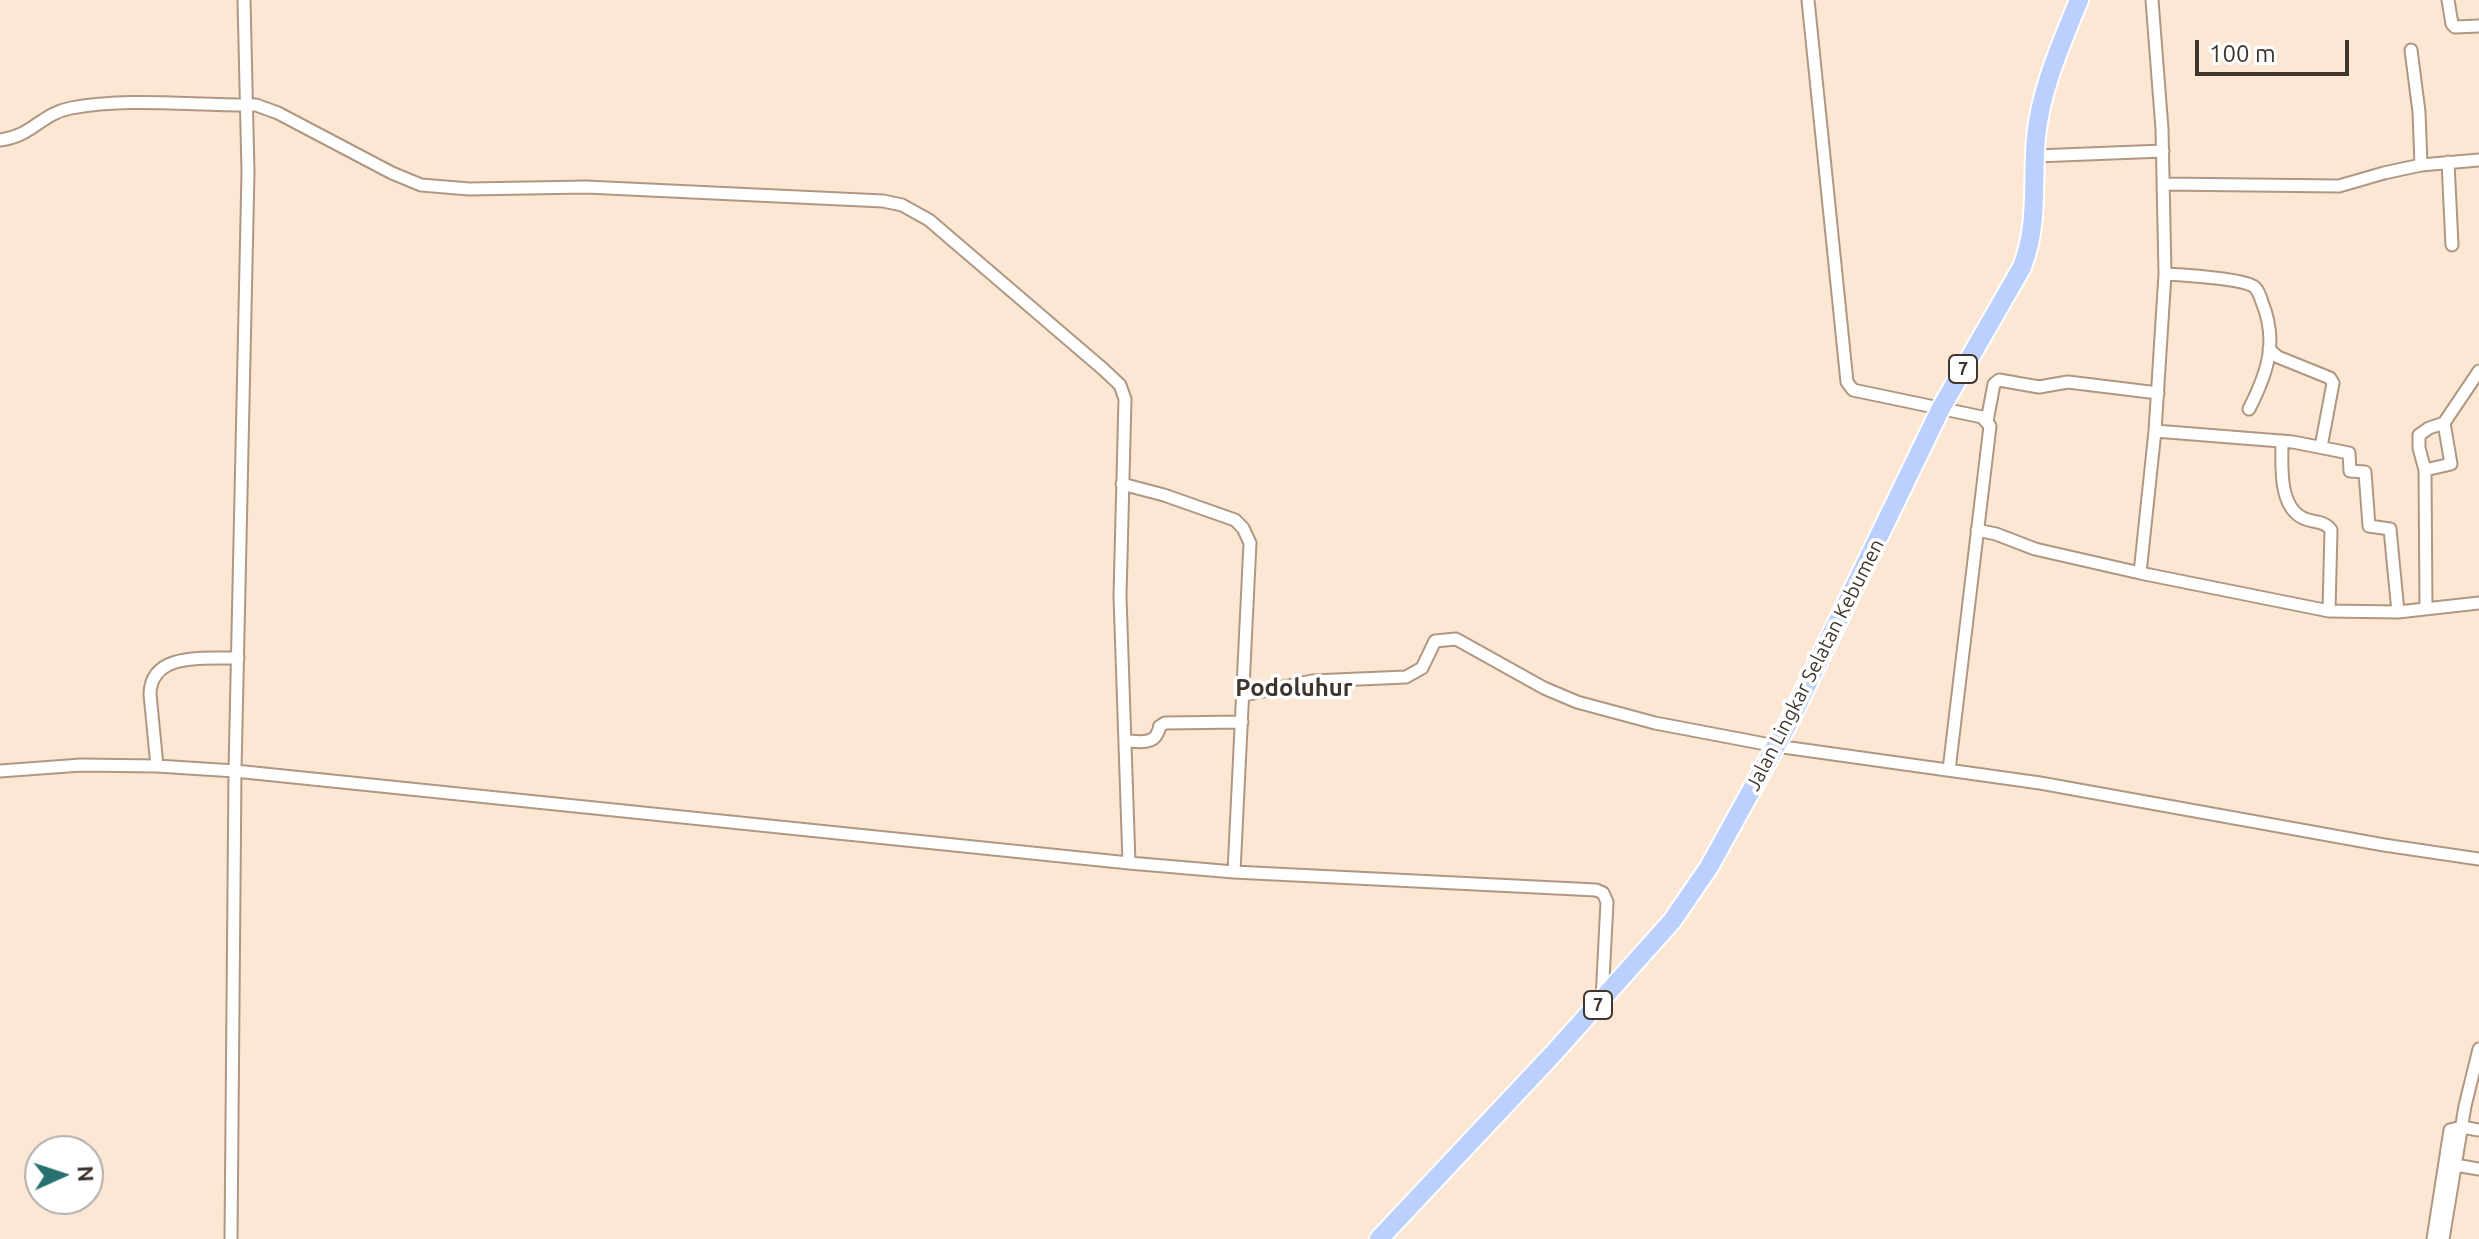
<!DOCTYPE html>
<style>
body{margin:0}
#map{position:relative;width:2479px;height:1239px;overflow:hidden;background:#fce7d4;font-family:Ubuntu,sans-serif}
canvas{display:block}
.north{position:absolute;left:24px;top:1135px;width:80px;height:80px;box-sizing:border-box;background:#fff;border:2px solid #b2aeab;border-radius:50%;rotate:87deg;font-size:22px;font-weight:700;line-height:32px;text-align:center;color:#3f352c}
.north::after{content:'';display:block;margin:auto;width:28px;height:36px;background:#27726f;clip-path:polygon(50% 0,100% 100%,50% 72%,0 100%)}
.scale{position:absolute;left:2195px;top:40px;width:154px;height:36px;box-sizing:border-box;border:4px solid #3f352c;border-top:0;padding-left:10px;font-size:24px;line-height:28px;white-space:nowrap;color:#3f352c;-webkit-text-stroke:6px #fff;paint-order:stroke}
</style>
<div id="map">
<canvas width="2479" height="1239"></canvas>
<div class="north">N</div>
<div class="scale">100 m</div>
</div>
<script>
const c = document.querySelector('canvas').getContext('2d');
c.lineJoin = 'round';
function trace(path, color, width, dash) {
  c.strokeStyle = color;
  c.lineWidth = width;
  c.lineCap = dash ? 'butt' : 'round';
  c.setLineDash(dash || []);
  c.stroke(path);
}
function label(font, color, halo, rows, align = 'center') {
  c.font = font + ' Ubuntu,sans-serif';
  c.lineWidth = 7;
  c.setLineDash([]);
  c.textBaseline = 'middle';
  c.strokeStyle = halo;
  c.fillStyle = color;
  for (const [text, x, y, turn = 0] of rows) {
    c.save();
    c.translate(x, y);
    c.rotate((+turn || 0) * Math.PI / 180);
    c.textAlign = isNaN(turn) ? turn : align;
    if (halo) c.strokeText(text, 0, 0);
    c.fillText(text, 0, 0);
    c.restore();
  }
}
const minor = new Path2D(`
 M1808,0L1847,382L1853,390L1982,417L1990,426L1949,770
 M2152,0L2162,129L2165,274L2155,431L2140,573L2329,611L2398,612L2479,603
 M2448,0L2452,24L2455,27L2479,26
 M2411,50L2419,112L2421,165
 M0,140C33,136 40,114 71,108C131,97 195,106 256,105L278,113L392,173L421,185L469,189L586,187L883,201L902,205L929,220L1103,369L1120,385L1125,399L1120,596L1129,863
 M2036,156L2163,151
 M2448,162L2452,245
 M2164,184L2339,186L2384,173L2421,165L2479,160
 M2165,274C2183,275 2238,278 2253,286C2258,289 2260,296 2262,302C2278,341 2268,372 2249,409
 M2269,349L2278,357L2330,378L2333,383L2321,447
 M1987,421L1994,384L1999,380L2039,387L2068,382L2158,393
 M2155,431L2293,442L2349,453L2350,471L2365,472L2369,526L2390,529L2398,612
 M2282,441C2282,464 2278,506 2303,518C2313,523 2324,520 2331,530L2329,611
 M2425,470L2419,448V435L2429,428L2444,423L2479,371
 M1122,484L1164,495L1235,520L1243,528L1250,543L1234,872
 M1977,530L1996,534L2035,549L2140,573
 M2426,609L2425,470L2451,464L2444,423
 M1244,695L1312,681L1406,677L1422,668L1435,641L1456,639L1544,688L1577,702L1655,723L1776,746L2040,783L2384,845L2479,859
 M1125,741C1136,741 1152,745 1157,734C1163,722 1155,730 1165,723L1242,722
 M157,766L150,694C151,651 207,659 238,658
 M0,771L81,765L157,766L235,771L1129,863L1234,872L1596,890L1603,893L1607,902L1602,1000
 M2455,1165L2479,1169
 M231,1239L235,771L248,172L244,0
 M2433,1239L2450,1130L2462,1127L2479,1130
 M2443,1239L2465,1106L2479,1049`);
const trunk = new Path2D(`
 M1379,1239L1552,1055L1672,921L1709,867L1789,722L1941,408L2022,267C2039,223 2032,182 2036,137C2041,88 2061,45 2079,0`);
const shields = [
 [1963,369,28],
 [1598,1005,28]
];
const shieldNames = [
 ["7",1963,369],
 ["7",1598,1005]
];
const streetNames = [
 ["Jalan Lingkar Selatan Kebumen",1815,665,-63]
];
const quarterNames = [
 ["Podoluhur",1294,688]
];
trace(minor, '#b09781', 15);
trace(trunk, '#fff', 22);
trace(minor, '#fff', 11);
trace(trunk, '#bcd0fe', 18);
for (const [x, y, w] of shields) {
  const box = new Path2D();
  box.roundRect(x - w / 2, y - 14, w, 28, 6);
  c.fillStyle = '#fff';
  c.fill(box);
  trace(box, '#3f352c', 2);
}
label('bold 18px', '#3f352c', null, shieldNames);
label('20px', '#3f352c', '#fff', streetNames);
label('bold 24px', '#3f352c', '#fff', quarterNames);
</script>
